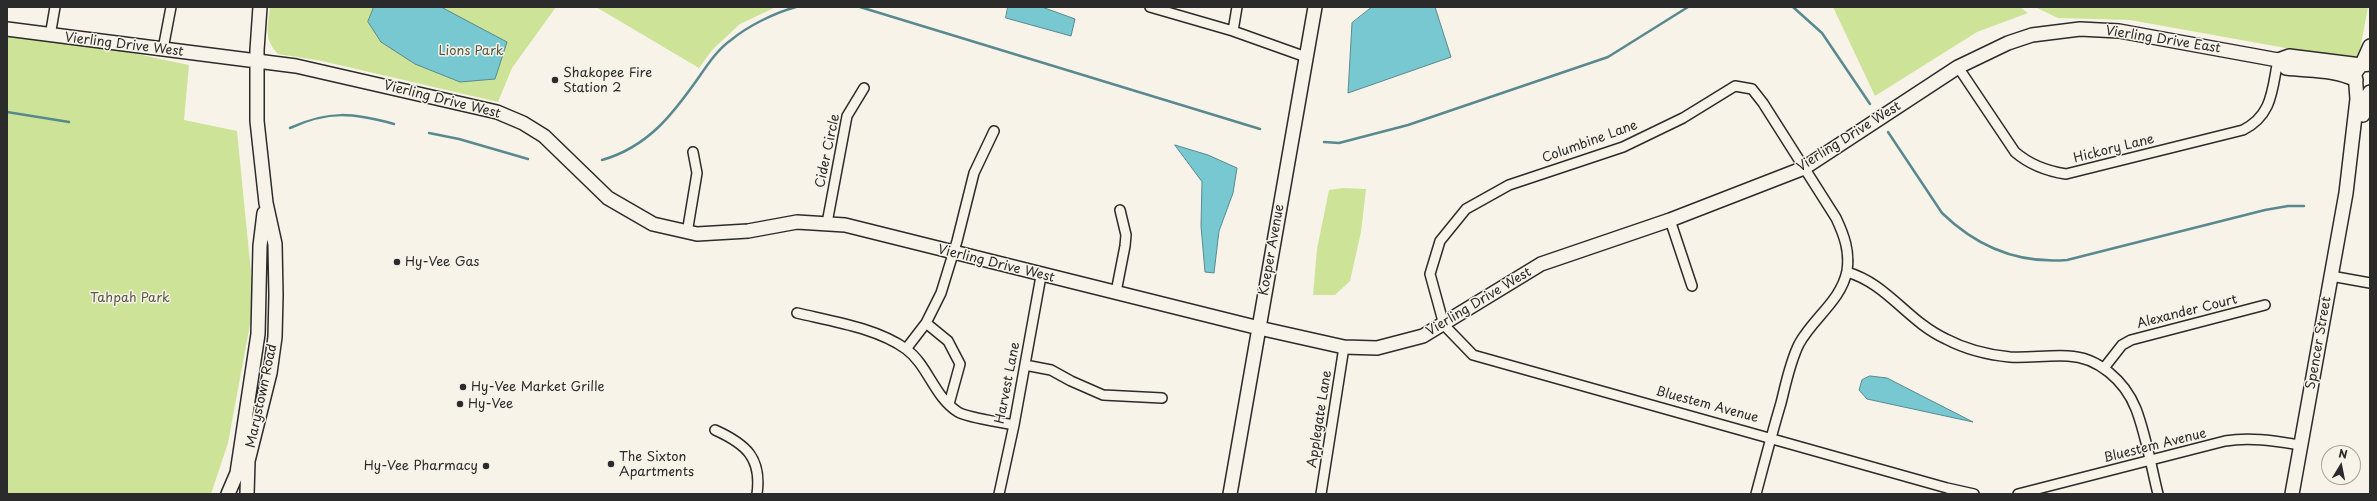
<!DOCTYPE html>
<style>
body{margin:0}
#map{position:relative;width:2377px;height:501px;overflow:hidden;background:#f7f3e8;font-family:"Playpen Sans",sans-serif}
canvas{display:block}
.frame{position:absolute;inset:0;border:8px solid #2b2b2b;pointer-events:none}
.north{position:absolute;left:2321px;top:445px;width:40px;height:40px;box-sizing:border-box;background:#f7f3e8;border:1px solid #a5a39c;border-radius:50%;rotate:10deg;font-size:11px;font-weight:700;line-height:16px;text-align:center;color:#2b2b2b}
.north::after{content:'';display:block;margin:auto;width:14px;height:18px;background:#2b2b2b;clip-path:polygon(50% 0,100% 100%,50% 72%,0 100%)}
</style>
<div id="map">
<canvas width="2377" height="501"></canvas>
<div class="frame"></div>
<div class="north">N</div>
</div>
<script>
const c = document.querySelector('canvas').getContext('2d');
c.lineJoin = 'round';
function fill(path, color) {
  c.fillStyle = color;
  c.fill(path, 'evenodd');
}
function trace(path, color, width, dash) {
  c.strokeStyle = color;
  c.lineWidth = width;
  c.lineCap = dash ? 'butt' : 'round';
  c.setLineDash(dash || []);
  c.stroke(path);
}
function label(font, color, halo, rows, align = 'center') {
  c.font = font + ' "Playpen Sans",sans-serif';
  c.lineWidth = 3;
  c.setLineDash([]);
  c.textBaseline = 'middle';
  c.strokeStyle = halo;
  c.fillStyle = color;
  for (const [text, x, y, turn = 0] of rows) {
    c.save();
    c.translate(x, y);
    c.rotate((+turn || 0) * Math.PI / 180);
    c.textAlign = isNaN(turn) ? turn : align;
    if (halo) c.strokeText(text, 0, 0);
    c.fillText(text, 0, 0);
    c.restore();
  }
}
const green = new Path2D(`
 M270,7H556L512,68L498,102L322,61L278,54C263,38 268,27 270,7Z
 M596,7H776L740,24L712,50L699,68Z
 M1833,7H2020L2028,13L1977,32L1875,96Z
 M2035,7H2368L2358,61L2130,20L2058,18Z
 M7,29L61,38L189,65L184,120L237,131L254,303L228,443L211,494H7Z
 M1343,188L1366,189L1361,232L1350,281L1335,295H1313L1317,249L1329,190Z`);
const water = new Path2D(`
 M374,7H441L507,42L495,79L460,82L415,64L381,42L368,22Z
 M1008,7H1042L1075,19L1071,36L1006,18Z
 M1372,7H1435L1451,57L1348,93L1352,23Z
 M1175,145L1208,155L1237,168L1233,193L1219,231L1214,273L1205,272L1201,226L1202,182Z
 M1870,376L1887,378L1973,422L1867,399L1859,390L1862,380Z`);
const stream = new Path2D(`
 M860,7L1260,129
 M1793,7L1822,33L1870,104
 M7,112L69,122
 M290,128C329,110 353,113 394,124
 M1888,132L1942,213C1977,247 2018,264 2067,260L2265,210L2288,206H2304
 M429,133L459,139L528,159
 M1324,142L1339,143L1408,125L1608,57L1688,7
 M602,160C648,147 673,114 699,77C708,64 718,49 731,40C748,26 774,13 796,7`);
const street = new Path2D(`
 M1150,7L1233,31L1306,57
 M1233,31L1237,7
 M50,36L55,7
 M163,49L171,7
 M1958,67L2015,152C2030,165 2046,171 2066,174L2243,130C2273,115 2272,89 2278,60
 M1670,220L1692,286
 M827,223L847,116L864,88
 M687,233L697,173L693,152
 M1847,272C1888,284 1907,321 1946,339C1965,349 1989,355 2010,357C2029,358 2048,355 2068,356C2098,357 2125,381 2136,409C2146,435 2151,466 2158,494
 M2331,276L2370,283
 M1116,292L1125,246L1126,235L1120,210
 M797,313C831,321 877,328 906,349C928,365 934,397 958,412C968,418 1001,422 1014,425
 M926,323L948,341L960,364L949,404
 M906,349L926,323L941,293L957,241L974,173L994,131
 M1025,365L1051,370L1071,381L1103,395L1162,398
 M2104,368L2122,345L2131,340L2265,305
 M715,430C746,444 762,458 757,494
 M999,494L1014,425L1041,276
 M1321,494L1344,347
 M1756,494C1764,464 1772,433 1781,403C1786,383 1790,362 1799,344C1813,318 1841,301 1847,271C1850,251 1844,235 1836,218L1763,103L1752,89L1735,86L1683,118L1623,147L1509,185L1466,209L1440,241L1430,274L1444,325L1473,355L1947,488L1974,494
 M2018,494L2225,441C2251,437 2274,441 2300,445`);
const secondary = new Path2D(`
 M7,29L296,66L497,112L523,123L544,136L608,198L653,224L697,234L748,231L797,222L845,225L1259,328L1344,347L1377,348L1423,336L1541,264L1670,220L1804,168L1958,67L2008,43L2032,35L2080,29L2119,31L2278,60L2289,56L2361,65
 M2278,60L2286,68C2310,71 2334,69 2356,80
 M2362,64L2370,46
 M2363,115L2365,100L2370,92
 M228,494L237,473L258,334L260,246L264,213
 M247,494L248,461L270,373L275,337L276,295L275,244L266,203L257,121V50L260,7
 M1230,494L1315,7
 M2292,494L2346,193L2357,99L2355,73L2361,65L2370,64`);
const markers = [
 [555,80,4,"#2b2b2b"],
 [397,262,4,"#2b2b2b"],
 [463,387,4,"#2b2b2b"],
 [460,404,4,"#2b2b2b"],
 [611,464,4,"#2b2b2b"],
 [486,466,4,"#2b2b2b"]
];
const streetNames = [
 ["Vierling Drive East",2163,40,9],
 ["Vierling Drive West",124,45,7],
 ["Vierling Drive West",442,100,14],
 ["Vierling Drive West",1849,137,-32],
 ["Columbine Lane",1590,142,-20],
 ["Hickory Lane",2114,149,-14],
 ["Cider Circle",828,151,-78],
 ["Koeper Avenue",1272,250,-80],
 ["Vierling Drive West",996,264,14],
 ["Vierling Drive West",1479,302,-31],
 ["Alexander Court",2187,312,-14],
 ["Spencer Street",2319,343,-80],
 ["Harvest Lane",1008,383,-79],
 ["Marystown Road",262,396,-78],
 ["Bluestem Avenue",1707,405,15],
 ["Applegate Lane",1320,419,-81],
 ["Bluestem Avenue",2155,446,-14]
];
const parkNames = [
 ["Lions Park",471,51],
 ["Tahpah Park",130,298]
];
const poiNames = [
 ["Shakopee Fire",563,73],
 ["Station 2",563,88],
 ["Hy-Vee Gas",405,262],
 ["Hy-Vee Market Grille",471,387],
 ["Hy-Vee",468,404],
 ["The Sixton",619,457],
 ["Apartments",619,472],
 ["Hy-Vee Pharmacy",478,466,"right"]
];
fill(green, '#cde398');
fill(water, '#77c8d1');
trace(water, '#59898f', 1);
trace(stream, '#59898f', 2.5);
trace(street, '#2b2b2b', 12);
trace(secondary, '#2b2b2b', 16);
trace(street, '#f7f3e8', 9);
trace(secondary, '#f7f3e8', 13);
for (const [x, y, r, color] of markers) {
  const dot = new Path2D();
  dot.arc(x, y, r, 0, 2 * Math.PI);
  c.fillStyle = color;
  c.fill(dot);
  trace(dot, '#f7f3e8', 1.5);
}
label('13px', '#2b2b2b', '#f7f3e8', streetNames);
label('13px', '#545946', '#f7f3e8', parkNames);
label('13px', '#2b2b2b', '#f7f3e8', poiNames, 'left');
</script>
